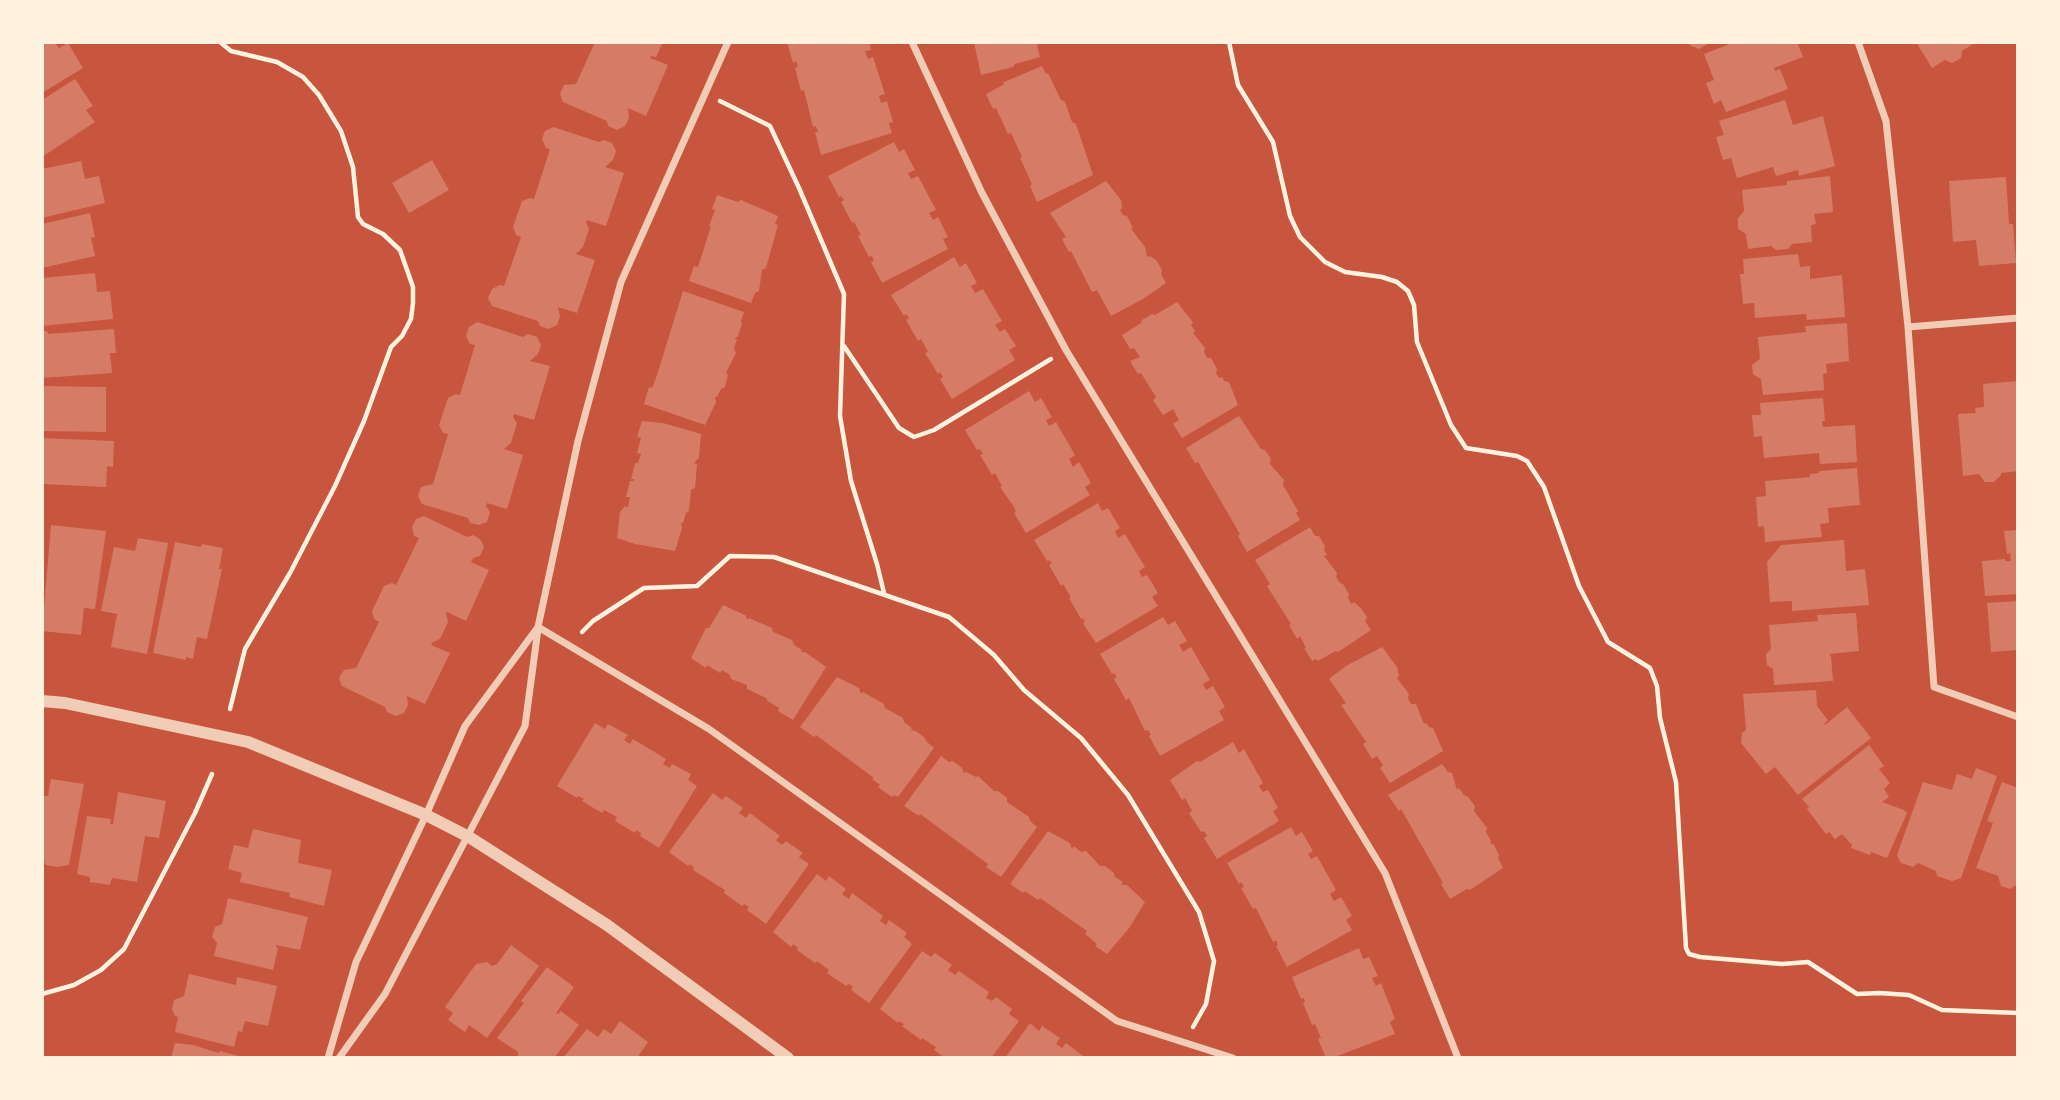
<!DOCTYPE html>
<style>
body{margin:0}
#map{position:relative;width:2060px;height:1100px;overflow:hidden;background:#c8553d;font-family:"Exo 2",sans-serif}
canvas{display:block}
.frame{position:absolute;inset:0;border:44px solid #fff3e0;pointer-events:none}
</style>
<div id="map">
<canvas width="2060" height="1100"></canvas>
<div class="frame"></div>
</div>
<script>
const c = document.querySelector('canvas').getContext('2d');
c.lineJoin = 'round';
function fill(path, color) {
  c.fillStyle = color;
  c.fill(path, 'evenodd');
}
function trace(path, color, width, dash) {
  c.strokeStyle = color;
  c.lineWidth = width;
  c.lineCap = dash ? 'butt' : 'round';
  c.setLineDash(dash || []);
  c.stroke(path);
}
const building = new Path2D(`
 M42,42H54L59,48L68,43L83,68L42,93Z
 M595,42H663L656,57L651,56L650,58L668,65L646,116L628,108L629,118L625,126L617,130L608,126L607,121L563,102L560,94L564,85L576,84Z
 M787,42H869L871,50L865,51L868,59L873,57L885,94L879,96L881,103L887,101L893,122L889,123L892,133L821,155L815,132H818L816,126L813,127L804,90L801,91L795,68L798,67L796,61L793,63Z
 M974,42H1040L1037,46L1040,57L1015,64L1013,67L981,75Z
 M1688,42H1711L1699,49L1691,46Z
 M1735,42H1797L1803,57L1774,68L1775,71L1780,69L1788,89L1726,112L1721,100L1714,104L1706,83L1714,80L1704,54Z
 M1916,42H1976L1962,51L1961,58L1952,63L1945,60L1932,68Z
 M1042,66L1046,74L1048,73L1061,100L1065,102L1072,122L1076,124L1093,175L1037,202L1030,186L1032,184L1020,158L1022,157L1011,133L1008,134L996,108L993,109L986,94L1003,85L1004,82Z
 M75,79L93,106L86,110L95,122L42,157V100Z
 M1785,100L1793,125L1823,116L1835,166L1799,176L1798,170L1776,176L1773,167L1737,178L1731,158L1723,160L1716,137L1724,135L1719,121Z
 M553,127L599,142L604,140L612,143L616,151L613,160L605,167L624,173L606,226L587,220L586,222L589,229L583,247L576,254L595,260L577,313L558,307L560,316L557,325L549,329L540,326L538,321L492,306L488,298L492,289L500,285L504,286L521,237L516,235L513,227L522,201L530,198L534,199L550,149L546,148L542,139L545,131Z
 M894,142L899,152L904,149L915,170L908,173L911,179L918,176L936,210L929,213L933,220L938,217L948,237L943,239L948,249L882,283L871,262L874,261L872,256L869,257L858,236L861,235L854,222L852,223L841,202L844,200L841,196L839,197L828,176Z
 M432,160L449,190L409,213L392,183Z
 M81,161L85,179L99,176L105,203L42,218V169Z
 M1830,176L1833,212L1814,214L1816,224L1811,225L1812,242L1792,244L1788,249L1776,250L1771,246L1748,249L1746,234L1738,229V218L1744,211L1742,190L1787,185V181Z
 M2006,177L2009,224H2013L2016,263L1979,266L1976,240L1953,242L1949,181Z
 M1106,181L1121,200L1122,208L1120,210L1123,215L1127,216L1132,226V230L1145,247L1147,257L1150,256L1157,261L1162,270L1161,274L1166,283L1143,299L1111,316L1097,290L1092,292L1071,251L1069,252L1062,239L1066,237L1050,213Z
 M717,195L738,202L741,200L778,216L775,224L778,225L766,268L762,270L759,291L755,293L751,303L689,281L694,266L698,267L711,226H709L715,210L712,209Z
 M90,213L95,237L91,238L95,256L42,268V224Z
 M1798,254L1800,267L1810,266V279L1842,275L1845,317L1807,320L1806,314L1755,318L1754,303L1743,304L1740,274H1744L1743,259Z
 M954,257L960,267L966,263L977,283L971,286L975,293L983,289L1002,321L995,325L1000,332L1005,329L1016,346L1009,350L1015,360L952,399L940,379L943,377L940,372L938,374L925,353L928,352L921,339L918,341L906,320L909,318L906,314L904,316L891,295Z
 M95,273L97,292L110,291L113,319L42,326V278Z
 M683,291L744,312L741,321L742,324L738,336L734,339H737L734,349L736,353L726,373L728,375L725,387L721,389L717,397H715L716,402L705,425L644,404L649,387L652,388L657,375Z
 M1177,302L1193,322L1191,325L1195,331L1193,333L1205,348L1204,352L1207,358H1211L1217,369L1216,374L1219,378L1222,377L1224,381L1229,382L1238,405L1182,438L1173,424L1179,420L1173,409L1163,415L1153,400L1156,397L1141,373L1138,374L1130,361L1140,357L1134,348L1130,349L1122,335L1141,323L1142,320L1152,314L1155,315Z
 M477,322L523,337L528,334L537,337L541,345L538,354L530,361L550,366L534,420L514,414L513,417L517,423L511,443L504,449L523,455L507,509L487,503L486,506L490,512L487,522L479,525L470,523L468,518L422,504L418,496L421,487L433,484L448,434L443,433L439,425L448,398L456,394L460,395L475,345L470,344L466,336L469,327Z
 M1847,323L1849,361L1826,364L1827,373L1823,374L1824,390L1763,395L1761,379L1753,374L1752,365L1760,359L1758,337L1806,332L1805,326Z
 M114,329L116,353H110L112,373L42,378V331H47L48,334Z
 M2018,381V471L2001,473V475L1994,482H1985L1979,474L1963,476L1958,414L1976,413L1975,408L1984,407L1983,384Z
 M42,386L106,387V432L42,431Z
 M1029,391L1035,402L1041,398L1052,417L1046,420L1049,426L1056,422L1075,455L1069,459L1073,467L1079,462L1091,483L1085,487L1090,495L1026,533L1014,513L1016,512L1014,507L1000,487L1002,486L995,473L992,475L980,455L983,454L980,449L977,450L965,430Z
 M1823,398L1825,421H1822L1823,427L1855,425L1857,462L1820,464L1819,453L1764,458L1762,436L1754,437L1752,415H1761L1760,403Z
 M1239,416L1261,449L1265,450L1271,459L1270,464L1284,480L1283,485L1298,511L1296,513L1300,520L1247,552L1238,536L1240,534L1198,462L1195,463L1186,448Z
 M642,421L663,423L701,434L699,458L694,463L697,464L695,488L691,490L689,511L686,513L683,523H681L682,528L675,551L635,544L617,538L620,512L625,506L628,507L630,497H626L630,481H633L634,479H631L635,463H638L641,454L637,453L641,438L637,437Z
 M42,438L114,441L113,467L107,466L106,487L42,484Z
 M1857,468L1860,505L1828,508L1829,523L1820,524L1822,537L1765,542L1764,526L1758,527L1756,497L1766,496L1765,481L1810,477V474L1819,473V471Z
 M1098,503L1102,511L1108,508L1120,528L1115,531L1118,538L1125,534L1145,567L1139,571L1142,577L1147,575L1158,593L1152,597L1158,606L1096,643L1083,623L1085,622L1083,618L1081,619L1069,598L1071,597L1063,584L1061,586L1049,565L1052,563L1049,560L1047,561L1034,540Z
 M424,516L467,537L473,535L481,540L484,547L480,556L473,558L471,562L489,570L466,621L447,612L446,614L448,622L440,639L433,642L431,645L450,653L425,704L407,696L408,705L404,713L396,716L387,712L385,707L342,686L339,678L344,670L356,668L379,622L374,619L372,611L384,586L392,583L396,585L419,538L414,536L412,527L416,519Z
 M51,525L106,531L95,609L84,608L81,635L42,631Z
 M1310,527L1315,536H1319L1325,546L1324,551L1327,555L1324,556L1337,573L1336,577L1340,583L1343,584L1349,594L1348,598L1351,604L1354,602L1361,608L1367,617L1365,621L1371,630L1338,652L1335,651L1318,661L1316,659L1312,661L1304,648H1306L1300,636L1297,639L1289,625L1291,624L1267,586L1270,584L1255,560Z
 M2018,530V594L1985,596L1982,561L2005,559V561H2011L2010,553L2007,554L2004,531Z
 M138,538L168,543L147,654L111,647L117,614L101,611L114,547L135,551Z
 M1844,540L1846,571L1865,569L1869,605L1792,611V601L1770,602L1767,562L1781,545Z
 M175,542L201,547L202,544L223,548L219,569H222L207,639L197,637L193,659L186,657V660L153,653Z
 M2018,601V650L1991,652L1987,603Z
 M723,605L745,615L748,620L749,618L772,628L773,632L792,640L794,645L802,650L801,652H805L826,667L793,720L778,711L779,708L766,700L768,699L747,689V685L731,679L730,675L722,670L720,673L707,665L706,668L691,658L706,628H709Z
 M1856,613L1859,651L1829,654L1831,656L1833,681L1774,685L1773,669L1767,665L1766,654L1771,649L1769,625L1818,621L1817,615Z
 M1163,617L1168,625L1175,621L1187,641L1179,645L1183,652L1191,647L1210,680L1203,684L1206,690L1213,686L1225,707L1219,711L1224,720L1160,756L1149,736L1151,735L1148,730L1145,731L1129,698L1126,700L1114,679L1117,677L1114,673L1112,674L1100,654Z
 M1382,647L1397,667L1399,676L1397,678L1409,694L1408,698L1411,704H1416L1424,724L1426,723L1429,727L1433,728L1443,751L1390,783L1380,768L1383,765L1377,756L1372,759L1363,744L1366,742L1341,705L1346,703L1329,679L1346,666Z
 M837,677L859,688L861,694L863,692L884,704L885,708L903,718L904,722L912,728L911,730L916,731L925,738L926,741L934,748L898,797L894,795L892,797L878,787L880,785L872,779L874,778L816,735L814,737L800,727Z
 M1816,690L1817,706L1828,720L1824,724L1825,725L1847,707L1871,738L1798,795L1775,767L1766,774L1741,743L1742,733L1746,730L1743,694Z
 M595,723L605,729L608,724L628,735L624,740L630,744L633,739L666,759L663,764L670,768L672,764L691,774L688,780L697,786L659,848L640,836L641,833L636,830L635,833L615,821L617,817L604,810L602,813L582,801L584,799L578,796L577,798L557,786Z
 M1233,742L1239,753L1244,749L1263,783L1259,786L1263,792L1268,790L1278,808L1273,811L1279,821L1217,859L1204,838L1207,836L1204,831L1201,832L1189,813L1192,811L1185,798L1182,800L1170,780L1197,761L1200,762Z
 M1869,745L1884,766L1879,769L1890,783L1884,789L1889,797L1882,802L1904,810L1907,813L1887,858L1871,852L1870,855L1851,848L1852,845L1842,834L1835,839L1829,832L1826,834L1807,809L1809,807L1802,799Z
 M941,756L949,762L953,761L962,768L964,773L966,772L976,777L978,776L994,791H998L1007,798V802L1029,817L1030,821L1037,827L1001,877L986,867L988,864L920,814L919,816L904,806Z
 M1442,764L1448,772L1452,773L1457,790L1459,788L1464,795L1468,797L1475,806L1474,811L1487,828L1486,832L1491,841L1490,843L1494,845L1499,855L1498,858L1503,868L1470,890L1467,889L1450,899L1441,884L1443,883L1401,809L1399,811L1388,795Z
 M1976,768L1997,776L1961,878L1952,881L1937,876L1936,871L1918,863L1913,867L1901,863L1897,855L1923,782L1952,790L1957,774L1972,779Z
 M51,779L84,784L69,865L57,867L46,865L42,860V796H48Z
 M2002,782L2018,788V884L2010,889L2001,886L1998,876L1976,868L1993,823L1987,821Z
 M118,792L166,801L159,838L145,836L137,882L112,878L110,885L90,882V877L77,874L87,816L111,819L110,824H113Z
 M713,793L722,800L726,796L743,808L739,813L746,818L750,813L780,836L776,840L782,845L786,841L803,853L799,857L809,864L766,924L747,910L749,907L744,904L742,906L724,893L725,890L693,870L694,868L690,864L688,866L669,852Z
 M1291,827L1296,836L1302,832L1313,851L1308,854L1311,859L1317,856L1336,890L1330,894L1334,901L1341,897L1352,916L1346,920L1352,930L1287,967L1276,946L1278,945L1276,940L1273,942L1256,908L1253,909L1241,888L1244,887L1241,882L1239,884L1227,863Z
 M253,829L301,840L298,863L332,870L324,906L289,897L290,893L240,882L242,873L228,869L234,845L248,848Z
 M1048,831L1070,843L1072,849L1074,846L1081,852L1086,851L1100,866H1105L1114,873L1115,877L1123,882L1121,885H1127L1145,902L1130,927L1107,954L1095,946L1097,944L1085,934L1087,931L1040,898L1038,900L1025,891L1023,893L1010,884Z
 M817,874L826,881L829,876L846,889L842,894L849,899L852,893L883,916L880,921L886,925L889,920L907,933L904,937L912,944L869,1003L851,990L853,986L848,984L846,986L827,973L829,970L817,961L815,963L797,950L798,948L793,944L791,947L773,932Z
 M228,898L308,917L300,950L276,945V947L278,948L273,970L214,956L217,943L212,937L215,927L222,924Z
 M511,945L539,966L487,1038L469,1025L465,1032L448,1020L453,1013L445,1007L476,964L487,962L492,966L497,964Z
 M1359,948L1363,959L1369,957L1378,976L1372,978L1376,986L1381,983L1395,1019L1390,1022L1395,1034L1332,1058H1326L1318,1039L1321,1038L1315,1024L1312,1025L1303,1003L1305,1002L1304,998L1301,999L1292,977Z
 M922,951L931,957L935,953L952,965L948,970L955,975L959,971L989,992L986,998L992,1001L996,997L1012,1009L1009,1014L1019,1021L991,1058H945L934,1050L936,1047L922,1038L921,1040L902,1026L904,1024L899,1021L898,1023L880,1009Z
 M547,967L574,987L556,1013L558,1014L561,1011L579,1025L554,1058H518V1052L497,1038L524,1003L521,1001Z
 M189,974L236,985L237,977L277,986L268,1026L245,1021L242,1032L238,1031L234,1047L175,1032L178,1017L175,1016L172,1009L174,1000L184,996Z
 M620,1021L648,1042L637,1058H563L587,1029L598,1037L604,1029L611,1034Z
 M1030,1023L1039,1031L1042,1026L1060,1038L1056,1044L1062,1048L1066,1043L1086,1058H1005Z
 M175,1043L193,1045L219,1053L220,1051L246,1058H171Z`);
const path = new Path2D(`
 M220,42L231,51L277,62L303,77L319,95L341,131L353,167L358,217L363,224L383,234L400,250L413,287V303L411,319L402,336L391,347L364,421L335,486L290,573L245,649L230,709
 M1229,42L1238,85L1273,142L1290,216L1300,237L1325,262L1345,272L1382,277L1397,282L1408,291L1414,305L1417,342L1451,425L1466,448L1517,456L1527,461L1544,487L1579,586L1608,642L1650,668L1657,686L1660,718L1676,782L1686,948L1689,954L1700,957L1782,964L1808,962L1857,994L1879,993L1909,995L1942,1010L2018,1013
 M720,101L770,126L799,188L844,294L840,416L851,481L877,564L884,593
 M844,346L899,428L914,437L934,430L1051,359
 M582,632L593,621L644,588L697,586L730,556L774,557L949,617L994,655L1024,690L1081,738L1128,795L1199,912L1214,961L1206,1004L1193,1027
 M42,994L74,985L101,970L124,949L195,813L212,774`);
const minor = new Path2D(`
 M728,42L621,282L578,441L538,627L709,729L1117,1021L1233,1058
 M912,42L982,193L1066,350L1385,873L1458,1058
 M1858,42L1886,121L1908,327L1934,687L2018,717
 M1908,327L2018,318
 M328,1058L356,962L426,815L465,726L538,627
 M339,1058L385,994L525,726L538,629`);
const tertiary = new Path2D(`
 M42,701L65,703L248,742L426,815L469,837L607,925L788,1058`);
fill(building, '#d67c66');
trace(path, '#fff3e0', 4.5);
trace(minor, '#f1ccb7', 7);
trace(tertiary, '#f1ccb7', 12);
</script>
